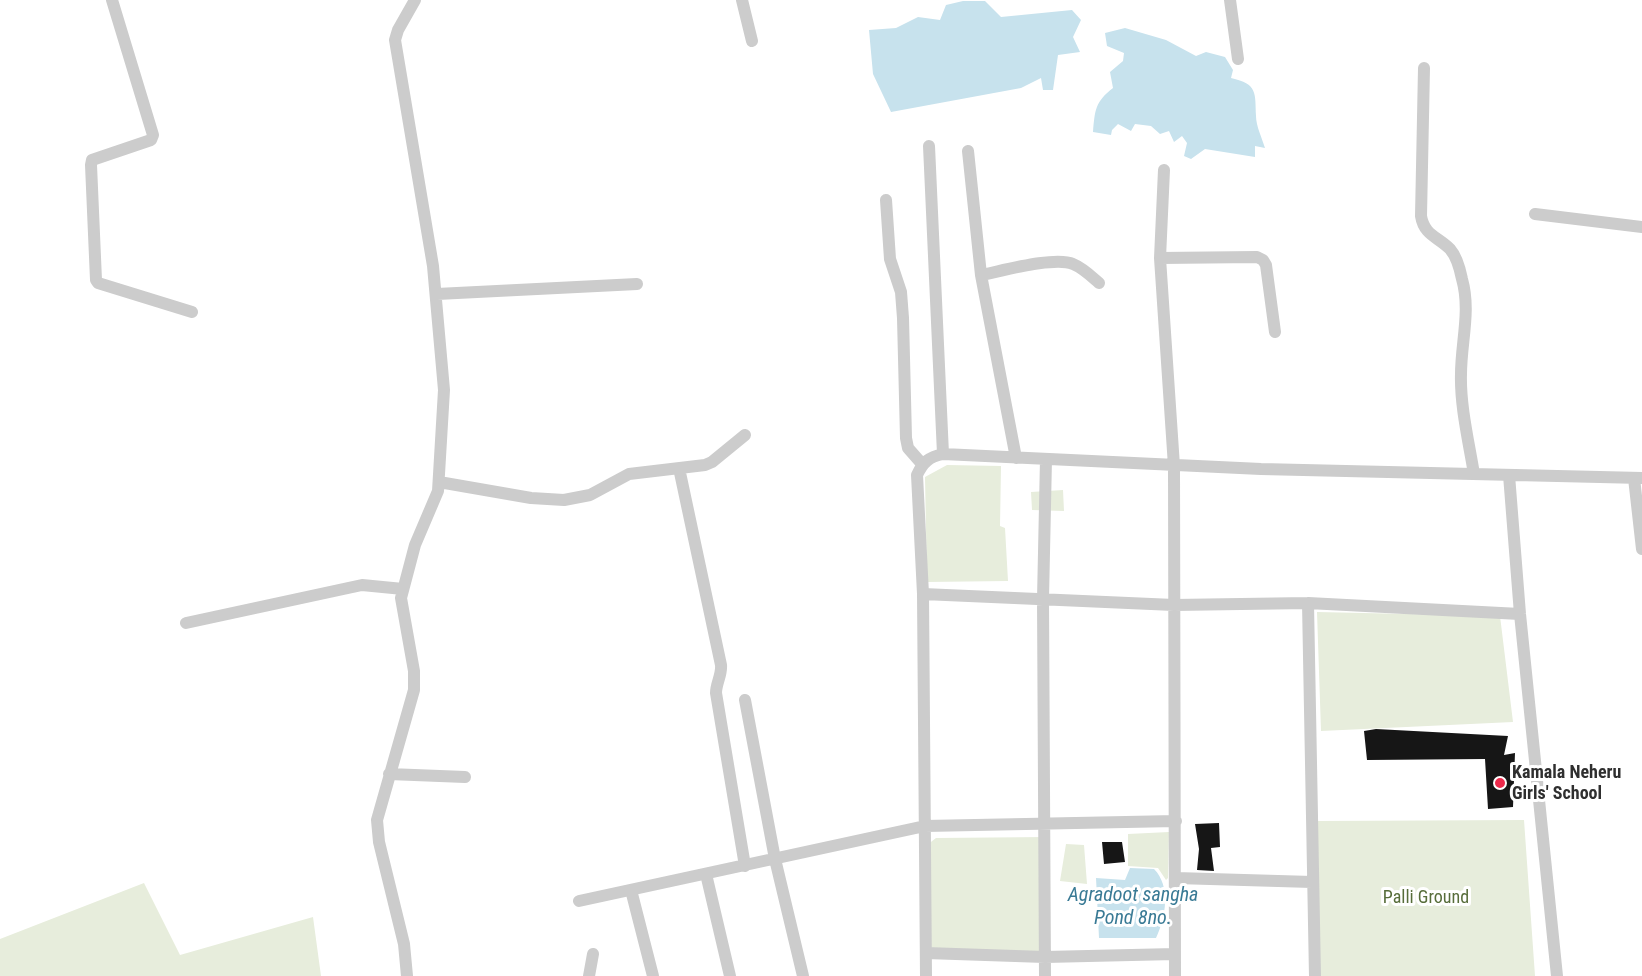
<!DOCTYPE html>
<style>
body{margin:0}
canvas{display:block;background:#fff}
</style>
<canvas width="1642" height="976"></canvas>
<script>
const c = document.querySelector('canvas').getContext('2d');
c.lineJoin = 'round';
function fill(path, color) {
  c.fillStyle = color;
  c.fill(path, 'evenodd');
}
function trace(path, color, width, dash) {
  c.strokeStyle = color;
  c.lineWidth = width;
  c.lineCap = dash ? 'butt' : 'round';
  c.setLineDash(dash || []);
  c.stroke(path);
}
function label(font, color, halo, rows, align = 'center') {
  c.font = font + ' "Roboto Condensed",sans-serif';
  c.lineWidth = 6;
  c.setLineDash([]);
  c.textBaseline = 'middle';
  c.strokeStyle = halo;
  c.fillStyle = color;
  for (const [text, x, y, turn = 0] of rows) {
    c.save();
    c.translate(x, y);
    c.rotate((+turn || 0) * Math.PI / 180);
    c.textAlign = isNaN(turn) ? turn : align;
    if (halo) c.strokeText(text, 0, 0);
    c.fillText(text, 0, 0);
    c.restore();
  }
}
const green = new Path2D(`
 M947,465L1001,466L1000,526L1005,528L1008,581L927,582L925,477Z
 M1063,490L1064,511L1032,510L1031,492Z
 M1317,612L1500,616L1513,722L1321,731Z
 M1524,820L1535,976H1316L1318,821Z
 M1169,832L1168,878L1166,880L1158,868L1128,866V834Z
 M1047,837L1044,955L928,949L927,845L936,838Z
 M1066,844L1084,845L1087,884L1060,881Z
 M144,883L180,955L313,917L321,976H0V939Z`);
const water = new Path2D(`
 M963,1H985L1001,17L1072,10L1081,20L1073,37L1080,52L1058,55L1053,90H1043L1041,78L1021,88L891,112L873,74L869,30L896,28L918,17L940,20L946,5Z
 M1125,28L1166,40L1196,56L1206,52L1225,57L1233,70L1231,78C1258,84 1255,93 1256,116C1256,126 1262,138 1265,148L1255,146V157L1205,149L1191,159L1184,156L1187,143L1182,136L1174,142L1169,131L1160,134L1151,126L1135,124L1131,131L1118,124L1112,130L1111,135L1093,132C1095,110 1095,102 1113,88L1110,72L1123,61L1124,53L1107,46L1105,33Z
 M1130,868L1154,869C1171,886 1166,917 1156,938H1099L1096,878L1125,880Z`);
const building = new Path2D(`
 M1376,729L1508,736L1504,755L1515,753L1513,807L1488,809L1485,759L1367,760L1364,731Z
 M1219,823L1220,847L1211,848L1214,871L1197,870L1199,849L1195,824Z
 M1102,842H1122L1125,862L1104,864Z`);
const street = new Path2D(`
 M112,0L153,135L151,140L92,160L91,165L96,280L98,283L192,312
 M742,0L752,41
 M1230,0L1238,59
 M1424,68L1421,216C1424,235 1438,237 1450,249C1457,257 1460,269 1462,279C1471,311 1461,342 1461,374C1460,406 1469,443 1474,474
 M929,146L943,454
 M968,151L981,275L1016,458
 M1164,170L1160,258L1174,466L1175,976
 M886,200L890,259L901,292L903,318L906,438L908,448L922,464
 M1535,214L1642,227
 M1160,258L1257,257L1263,260L1266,265L1275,332
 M981,275C1002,271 1055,256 1073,264C1083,268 1091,276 1099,283
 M437,294L637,284
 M679,468L721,665C722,675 716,683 716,693L745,866
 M1509,475L1520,614L1557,976
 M1634,478L1642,549
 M439,482L531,498L564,500L590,495L629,474L705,465L712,462L745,435
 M923,594L1174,605L1308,603L1520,614
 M1308,603L1315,976
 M186,623L362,585L403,589
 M745,700L775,859L803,976
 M389,774L465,777
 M706,874L730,976
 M1176,878L1312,882
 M631,890L653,976
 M579,901L925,826L1176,821
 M926,953L1045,957L1175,954
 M407,976L404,944L379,842L377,820L414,690V671L401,598L415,545L438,491L444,390L433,266L395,40L398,30L415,0
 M589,976L593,954
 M926,976L923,594L917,475C923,462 929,457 943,454L1261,469L1642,478
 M1045,976L1043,599L1046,459`);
const markers = [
 [1500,783,6,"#ed2a4c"]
];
const poiNames = [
 ["Kamala Neheru",1512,773],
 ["Girls' School",1512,794]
];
const parkNames = [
 ["Palli Ground",1426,898]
];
const waterNames = [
 ["Agradoot sangha",1133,896],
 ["Pond 8no.",1133,919]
];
fill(green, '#e7eddc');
fill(water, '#c7e2ed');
fill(building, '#161616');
trace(street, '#ccc', 12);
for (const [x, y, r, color] of markers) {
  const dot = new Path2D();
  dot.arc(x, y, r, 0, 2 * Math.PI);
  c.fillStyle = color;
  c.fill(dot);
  trace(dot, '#fff', 2);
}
label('bold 18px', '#2f2f2f', '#fff', poiNames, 'left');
label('18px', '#576d3a', '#fff', parkNames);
label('italic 20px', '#397a95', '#fff', waterNames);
</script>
